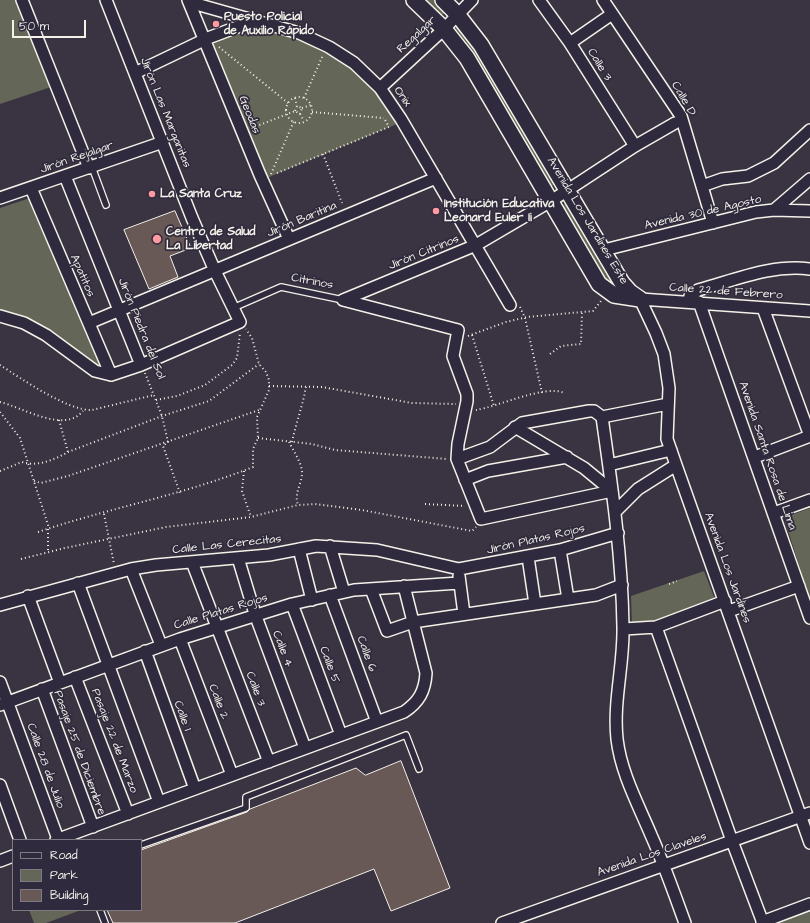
<!DOCTYPE html>
<meta charset="utf-8">
<style>
body{margin:0}
#map{position:relative;width:810px;height:923px;overflow:hidden;background:#3a3342;font-family:"Architects Daughter",sans-serif}
canvas{display:block}
.legend{position:absolute;left:12px;top:839px;width:130px;height:72px;box-sizing:border-box;background:#2f2a3d;border:1px solid #7e7a81;margin:0;padding:5px 7px;list-style:none;font-size:12px;color:#f4f1e8}
.legend li{display:flex;align-items:center;gap:8px;height:20px}
.legend b{width:20px;border:1px solid #7e7a81}
.scale{position:absolute;left:12px;top:20px;width:74px;height:18px;box-sizing:border-box;border:2px solid #f4f1e8;border-top:0;padding-left:5px;font-size:12px;line-height:14px;white-space:nowrap;color:#f4f1e8;-webkit-text-stroke:3px #2f2a3d;paint-order:stroke}
</style>
<div id="map">
<canvas width="810" height="923"></canvas>
<ul class="legend">
<li><b style="height:5px;background:#2f2a3d"></b>Road</li>
<li><b style="height:11px;background:#646658"></b>Park</li>
<li><b style="height:11px;background:#685856"></b>Building</li>
</ul>
<div class="scale">50 m</div>
</div>
<script>
const c = document.querySelector('canvas').getContext('2d');
c.lineJoin = 'round';
function fill(path, color) {
  c.fillStyle = color;
  c.fill(path, 'evenodd');
}
function trace(path, color, width, dash) {
  c.strokeStyle = color;
  c.lineWidth = width;
  c.lineCap = dash ? 'butt' : 'round';
  c.setLineDash(dash || []);
  c.stroke(path);
}
function label(font, color, halo, rows, align = 'center') {
  c.font = font + ' "Architects Daughter",sans-serif';
  c.lineWidth = 3.5;
  c.setLineDash([]);
  c.textBaseline = 'middle';
  c.strokeStyle = halo;
  c.fillStyle = color;
  for (const [text, x, y, turn = 0] of rows) {
    c.save();
    c.translate(x, y);
    c.rotate((+turn || 0) * Math.PI / 180);
    c.textAlign = isNaN(turn) ? turn : align;
    if (halo) c.strokeText(text, 0, 0);
    c.fillText(text, 0, 0);
    c.restore();
  }
}
const green = new Path2D(`
 M0,0H19L54,86L0,104Z
 M421,0H438L447,12L438,17Z
 M256,20L298,33L353,64L402,122L262,180L205,40Z
 M458,26H462L555,184L550,187L454,33V29Z
 M33,197L104,369L99,370L0,314V208Z
 M568,202L613,281L607,283L562,206Z
 M810,508V600L785,521L786,517Z
 M704,571L716,602L654,625L632,627L631,596Z
 M810,909V923H771Z
 M29,910H81L46,923H34Z`);
const building = new Path2D(`
 M175,211L191,248L170,256L178,277L149,289L124,230Z
 M401,761L450,888L391,911L374,869L235,923H113L107,910H141V850L247,812L250,809L356,768L365,775Z`);
const path = new Path2D(`
 M219,47L288,103
 M286 110a13 13 0 1 1 26 0a13 13 0 1 1-26 0Z
 M295,98L297,106
 M304,98L323,55
 M302,108L311,105
 M312,112L384,118
 M300,114L304,121
 M252,128L295,111L300,114L302,108L297,106L295,111
 M323,154L342,203
 M277,173L389,127L384,118
 M271,174L294,121
 M520,307L525,318L542,393
 M472,335L494,406
 M468,336L506,322L527,317L593,311L601,301
 M550,354L561,346L581,344L582,313
 M0,365C22,379 68,411 92,410L154,395
 M145,373L162,416L168,442L163,446L180,493
 M269,386L322,387L412,403L456,404
 M156,400L177,396L205,385L232,365L237,358L240,333
 M0,402C22,407 64,434 83,411
 M476,410C497,407 546,384 564,393
 M0,412L20,438L49,528
 M59,420L68,452
 M258,438L312,444L335,450L447,459
 M289,442C293,450 303,465 302,474C301,486 294,493 298,505
 M292,442C296,423 303,405 306,386
 M0,471L22,462C37,467 54,460 68,452L162,416L209,401L259,364
 M244,471L242,491L251,517
 M34,481L41,483L68,476L259,410
 M425,504L465,506
 M104,514L114,564
 M48,529V553
 M38,532C109,508 183,495 253,467V449L258,438L257,417L269,390V380L266,372L259,364L252,338L246,329
 M21,559L65,548L166,527L251,517L298,505L315,504L362,510L472,531L476,527
 M669,584L677,581`);
const lane = new Path2D(`
 M92,167L106,205
 M233,308L281,287L343,300
 M141,845L246,808V797L406,735L419,769
 M100,910L105,923`);
const street = new Path2D(`
 M22,0L89,168
 M188,0L260,175L289,239
 M539,0L570,43L635,146
 M603,0L681,116L713,223
 M189,2L299,33L329,47L354,63L380,88L401,119L510,305
 M570,43L612,14
 M135,73L208,38L256,20
 M380,88L444,29L472,0
 M65,176L141,365
 M702,186L722,179L748,176L774,163L810,130
 M31,188L111,375
 M0,198L163,142
 M774,210L810,179
 M604,250L756,212L774,210L810,211
 M343,300L458,330L453,356L467,394V401L458,444L457,459L481,519L612,491
 M343,300L476,245L551,201L635,146L675,123
 M689,302L690,296L698,290C735,280 771,264 810,269
 M699,302L810,618
 M763,308L810,436
 M810,311L640,299L656,333L664,354L669,388L667,439L676,465L810,843
 M0,316L24,323L46,335L95,371L111,375L141,365L240,322L215,271L192,218L106,0
 M89,323L436,178
 M602,417L668,404
 M515,427L584,468L612,491
 M755,457L810,436
 M457,459L490,447L522,423L589,411H594L602,417C612,487 622,556 623,627C624,664 613,701 617,739C621,773 638,804 651,835C664,864 674,893 685,923
 M609,465L671,450
 M465,480L488,471L567,457
 M616,511L638,489L676,465
 M774,513L810,500
 M330,546L344,592
 M299,549L312,600
 M560,550L568,599
 M528,557L535,604
 M238,558L255,614L305,748
 M192,562L269,762
 M131,569L161,645
 M459,576L464,614
 M78,583L159,802
 M371,589L387,631L413,622L596,595L622,585
 M330,595L377,722
 M28,596L60,683
 M292,604L341,735
 M0,605L131,569L156,565L269,555L316,546L377,550L459,569L560,550L618,533
 M729,611L799,586
 M656,627L732,841L763,923
 M624,629L656,627L725,601
 M180,639L232,775
 M145,651L195,789
 M75,677L128,814
 M0,682L58,839
 M42,689L93,827
 M0,705L180,639L292,604L354,590L459,583
 M0,785L20,840
 M56,840L404,712C419,702 425,691 426,673L404,586
 M0,861L13,856
 M762,922L810,904
 M502,923L810,813`);
const secondary = new Path2D(`
 M414,0L444,29L467,58L599,284L614,295L640,299
 M443,0L457,14L481,45L622,283L630,292L640,299`);
const markers = [
 [216,24,4,"#ff9aa2"],
 [152,194,4,"#ff9aa2"],
 [436,211,4,"#ff9aa2"],
 [157,239,5,"#ff9aa2"]
];
const poiNames = [
 ["Puesto Policial",224,17],
 ["de Auxilio Rápido",224,31],
 ["La Santa Cruz",160,194],
 ["Institución Educativa",444,204],
 ["Leonard Euler Ii",444,218],
 ["Centro de Salud",166,232],
 ["La Libertad",166,246]
];
const streetNames = [
 ["Regalgar",417,35,-43],
 ["Calle 3",599,65,58],
 ["Onix",402,97,55],
 ["Calle D",683,99,60],
 ["Jirón Las Marganitas",165,113,68],
 ["Geodas",249,115,68],
 ["Jirón Rejalgar",77,158,-19],
 ["Avenida 30 de Agosto",703,213,-13],
 ["Jirón Baritina",302,220,-23],
 ["Avenida Los Jardines Este",587,221,59],
 ["Jirón Citrinos",424,253,-22],
 ["Apatitos",82,276,66],
 ["Citrinos",312,282,11],
 ["Calle 22 de Febrero",726,292,4],
 ["Jirón Piedra del Sol",141,329,68],
 ["Avenida Santa Rosa de Lima",767,456,71],
 ["Jirón Platas Rojos",536,540,-13],
 ["Calle Las Cerecitas",227,545,-6],
 ["Avenida Los Jardines",727,568,70],
 ["Calle Platas Rojos",221,612,-17],
 ["Calle 4",282,649,69],
 ["Calle 6",366,654,70],
 ["Calle 5",329,665,70],
 ["Calle 3",255,689,69],
 ["Calle 2",218,702,69],
 ["Calle 1",182,716,70],
 ["Pasaje 22 de Marzo",114,741,69],
 ["Pasaje 25 de Diciembre",79,753,70],
 ["Calle 28 de Julio",45,766,70],
 ["Avenida Los Claveles",652,855,-19]
];
fill(green, '#646658');
fill(building, '#685856');
trace(building, '#f4f1e8', 1);
trace(lane, '#f4f1e8', 8);
trace(street, '#f4f1e8', 14);
trace(secondary, '#f4f1e8', 18);
trace(path, '#f4f1e8', 2, [1, 3]);
trace(lane, '#2f2a3d', 5.5);
trace(street, '#2f2a3d', 11);
trace(secondary, '#2f2a3d', 15);
for (const [x, y, r, color] of markers) {
  const dot = new Path2D();
  dot.arc(x, y, r, 0, 2 * Math.PI);
  c.fillStyle = color;
  c.fill(dot);
  trace(dot, '#2f2a3d', 1.5);
}
label('bold 12px', '#f4f1e8', '#2f2a3d', poiNames, 'left');
label('12px', '#f4f1e8', '#2f2a3d', streetNames);
</script>
